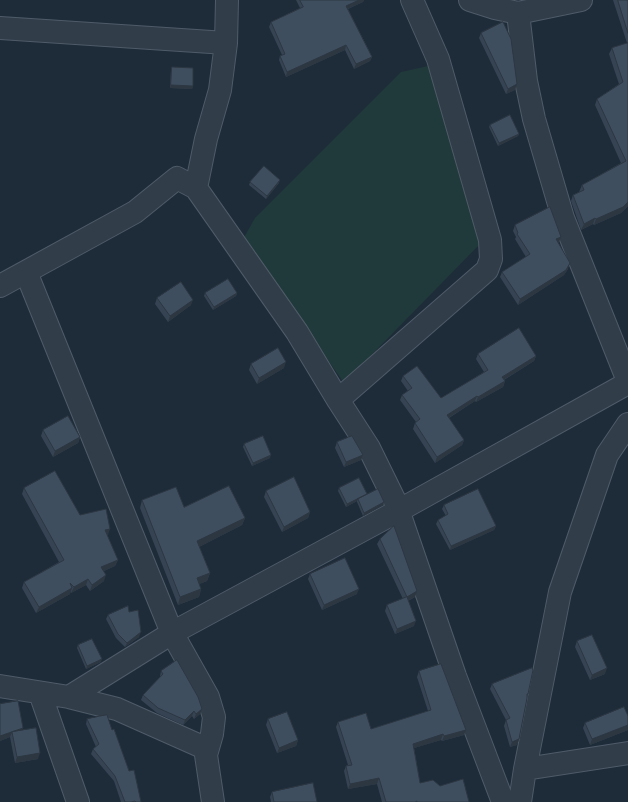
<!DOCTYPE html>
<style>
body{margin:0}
canvas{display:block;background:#1e2b39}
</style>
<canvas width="628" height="802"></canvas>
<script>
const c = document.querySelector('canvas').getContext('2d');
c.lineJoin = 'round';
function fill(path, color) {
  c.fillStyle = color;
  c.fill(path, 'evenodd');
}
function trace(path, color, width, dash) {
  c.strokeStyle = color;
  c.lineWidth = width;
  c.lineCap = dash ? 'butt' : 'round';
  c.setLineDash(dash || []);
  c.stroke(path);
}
const green = new Path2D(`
 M428,66L481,243L344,383L243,239L255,218L401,72Z`);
const minor = new Path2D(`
 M470,0L495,8L518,13L581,0
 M518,13L526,81L534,119L563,218L628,381
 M0,28L226,43
 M196,188L297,332L338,400L369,448L395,501L455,676L503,802
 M26,272L172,633L208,697L214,717L212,734L206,755L213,802
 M0,286L135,212L177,178L196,188L206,139L220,90L226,43L227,0
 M338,400L487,270L491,259L490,240L438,59L412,0
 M0,686L69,697L117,709L207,749
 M40,693L78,802
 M69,697L172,633L398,511L628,383
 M525,769L628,753
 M520,802L525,769L560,592L607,455L628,424`);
const wall = new Path2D(`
 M296,0H364L363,2L348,9L372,57L370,61L354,69L345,50L286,77L279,60L280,56L282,55L269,27L271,22L300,8Z
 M613,0H628V206L621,213L594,225L593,224L581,230L571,201L573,195L579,192L582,185L621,163L595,105L597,99L619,84L609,54L612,48L627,43Z
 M481,33L515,90L506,94L479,38Z
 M172,67L193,86L192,89L170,88L171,70Z
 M490,125L519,134L518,136L498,146L489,127Z
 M250,182L279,183L266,199L249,185Z
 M515,225L559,242L558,243L568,269L564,275L518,305L500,277L502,272L526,257L515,239L516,237L513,231Z
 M205,293H237L236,296L213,310L204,296Z
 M157,298L191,305L168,322L155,304Z
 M478,354L536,356L534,361L504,380L505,381L503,387L476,402L475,401L449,418L464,440L462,445L435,463L413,429L415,423L416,422L400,400L402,395L408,391L401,381L403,376L441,398L484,372L476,359Z
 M251,364L284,368L257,384L249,370Z
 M43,430L80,437L78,443L53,457L41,436Z
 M337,442L363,455L361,460L344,467L335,448Z
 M244,444L270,458L252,466L243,447Z
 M24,488L80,515L108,535H107L118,560L115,566L104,571V581L90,591L86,585L71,593L70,592V594L36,613L22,588L24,582L59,562L22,494Z
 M339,488L367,494L366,495L384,502L383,505L363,516L357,502V501L346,507L338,491Z
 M266,491L310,512L308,518L282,532L264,497Z
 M142,500L245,518L242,525L199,547L210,573L207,581L199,584L201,589L199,597L178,605L140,508Z
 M444,505L496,526L494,530L450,550L436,524L438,520L446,516L442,509Z
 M380,539L415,597L408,601L414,626L395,634L385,611L387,605L403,599L377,544Z
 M310,574L357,594L322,610L308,579Z
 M129,612L139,637L125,647L116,638L106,619L108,615Z
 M577,641L605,674L590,680L575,647Z
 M78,645L101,662L86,669L77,648Z
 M161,671L202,709L200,714L194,719L192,716L183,725L157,713L141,700L143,695L160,677V676Z
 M419,671L464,735L442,741L441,740L414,748L420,783L440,786L469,802H382L377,784L348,789L344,771L346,766L348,765L336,727L338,722L371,729L428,711L417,677Z
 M492,684L528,694L519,739L517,745L510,747L504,726L506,720L490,689Z
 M0,704L22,730L38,759L15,763L10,737L0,741Z
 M628,716V730L590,745L583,728L585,723Z
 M87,719L112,730L141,802H121L114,781L91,754L93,749L96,747L86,724Z
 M268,719L298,740L296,746L277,753L266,725Z
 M272,792L317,802H271L270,797Z`);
const shadedWall = new Path2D(`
 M359,0H364L363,2L345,10L346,6Z
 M346,45L345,50L286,77L287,72Z
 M372,57L370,61L354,69L356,64Z
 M517,84L515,90L506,94L508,89Z
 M171,85L193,86L192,89L170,88Z
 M519,134L518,136L498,146L499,143Z
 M280,180L279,183L266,199L267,196Z
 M628,202V206L621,213L594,225L596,219Z
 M595,218L593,224L581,230L584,224Z
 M561,237L559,242L554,245L556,239Z
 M570,263L568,269L564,275L518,305L520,299Z
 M237,293L236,296L213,310L214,307Z
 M193,300L191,305L168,322L170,316Z
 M536,356L534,361L500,382L502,377Z
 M286,362L284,368L257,384L259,378Z
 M505,381L503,387L476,402L478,397Z
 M477,396L475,401L445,420L447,415Z
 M80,437L78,443L53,457L55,451Z
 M464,440L462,445L435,463L437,457Z
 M271,455L270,458L252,466L253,463Z
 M363,455L361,460L344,467L346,462Z
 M367,494L366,497L358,499L357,501L346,507L347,504Z
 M384,502L383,505L363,516L364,513Z
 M310,512L308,518L282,532L284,527Z
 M245,518L242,525L195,549L197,541Z
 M496,526L494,530L450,550L451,546Z
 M110,529L108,535L102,536L105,530Z
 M118,560L115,566L99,573L101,567Z
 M210,573L207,581L195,586L197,578Z
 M106,575L104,581L90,591L92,585Z
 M88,579L86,585L71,593L74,587Z
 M72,588L70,594L36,613L39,607Z
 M201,589L199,597L178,605L180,597Z
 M359,589L357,594L322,610L324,605Z
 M417,591L415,597L405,602L407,597Z
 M416,621L414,626L395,634L397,629Z
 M141,632L139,637L125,647L127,643Z
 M102,659L101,662L86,669L87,666Z
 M607,668L605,674L590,680L592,675Z
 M202,709L200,714L194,719L196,714Z
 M194,711L192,716L183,725L185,720Z
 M628,725V730L590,745L592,739Z
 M23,728L21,734L12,732L10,737L0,741V736Z
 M466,730L464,735L442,741L444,736Z
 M443,734L441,740L411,749L413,744Z
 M519,739L517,745L510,747L512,742Z
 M298,740L296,746L277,753L279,748Z
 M40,753L38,759L15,763L17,757Z
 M379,778L377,784L348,789L350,784Z`);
const building = new Path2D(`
 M300,0H359L346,6L372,57L356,64L346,45L287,72L280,56L285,54L271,22L303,7Z
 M618,0H628V33Z
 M503,22L511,39L517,84L508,89L481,33Z
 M628,43V202L623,207L596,219L595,218L584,224L573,195L584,190L582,185L626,161L597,99L623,82L612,48Z
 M172,67L193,68V86L171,85Z
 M510,115L519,134L499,143L490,125Z
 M264,166L280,180L267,196L250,182Z
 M550,207L561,237L556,239L570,263L566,270L520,299L502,272L530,254L517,234L518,233L515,225Z
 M228,279L237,293L214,307L205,293Z
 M181,282L193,300L170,316L157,298Z
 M519,328L536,356L502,377L505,381L478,397L477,396L447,415L464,440L437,457L415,423L420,419L402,395L412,388L403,376L417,366L441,398L488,370L478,354Z
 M278,348L286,362L259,378L251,364Z
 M68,416L80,437L55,451L43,430Z
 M263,436L271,455L253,463L244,444Z
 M352,436L363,455L346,462L337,442Z
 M55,471L80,515L106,509L110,529L105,530L118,560L101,567L106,575L92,585L88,579L74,587L70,583L72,588L39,607L24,582L64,560L24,488Z
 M294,477L310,512L284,527L266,491Z
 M359,478L367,494L347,504L339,488Z
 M229,486L245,518L197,541L210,573L197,578L201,589L180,597L142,500L176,487L184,507Z
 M378,489L384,502L364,513L358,499Z
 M478,489L496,526L451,546L438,520L448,514L444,505Z
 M394,526L417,591L407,597L380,539Z
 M345,558L359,589L324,605L310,574Z
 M407,597L416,621L397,629L387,605Z
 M128,606L129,612L138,610L141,632L127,643L118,634L108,615Z
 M592,635L607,668L592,675L577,641Z
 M92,639L102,659L87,666L78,645Z
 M177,660L198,697L202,709L196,714L194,711L185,720L158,708L143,695L163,674L161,671Z
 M441,664L466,730L444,736L443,734L413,744L420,783L433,780L440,786L463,779L469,802H417V801L415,802H386L379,778L350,784L346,766L352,765L338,722L366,713L371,729L431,710L419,671Z
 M532,668L533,670L528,694H527V698L519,739L512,742L506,720L510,718L492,684Z
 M18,701L23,728L0,736V704Z
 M624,707L628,716V725L592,739L585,723Z
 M287,712L298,740L279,748L268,719Z
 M107,715L112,730L114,729L129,771L134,770L141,802H136L135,801L131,802H125L115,776L93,749L99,744L87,719Z
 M36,728L40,753L17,757L12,732Z
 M313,783L317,802H274L272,792Z`);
fill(green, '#20393a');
trace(minor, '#4f5b68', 24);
trace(minor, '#323d4a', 22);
fill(wall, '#364352');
fill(shadedWall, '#2c3742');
fill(building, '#3f4e5f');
trace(building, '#2c3742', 1);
</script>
